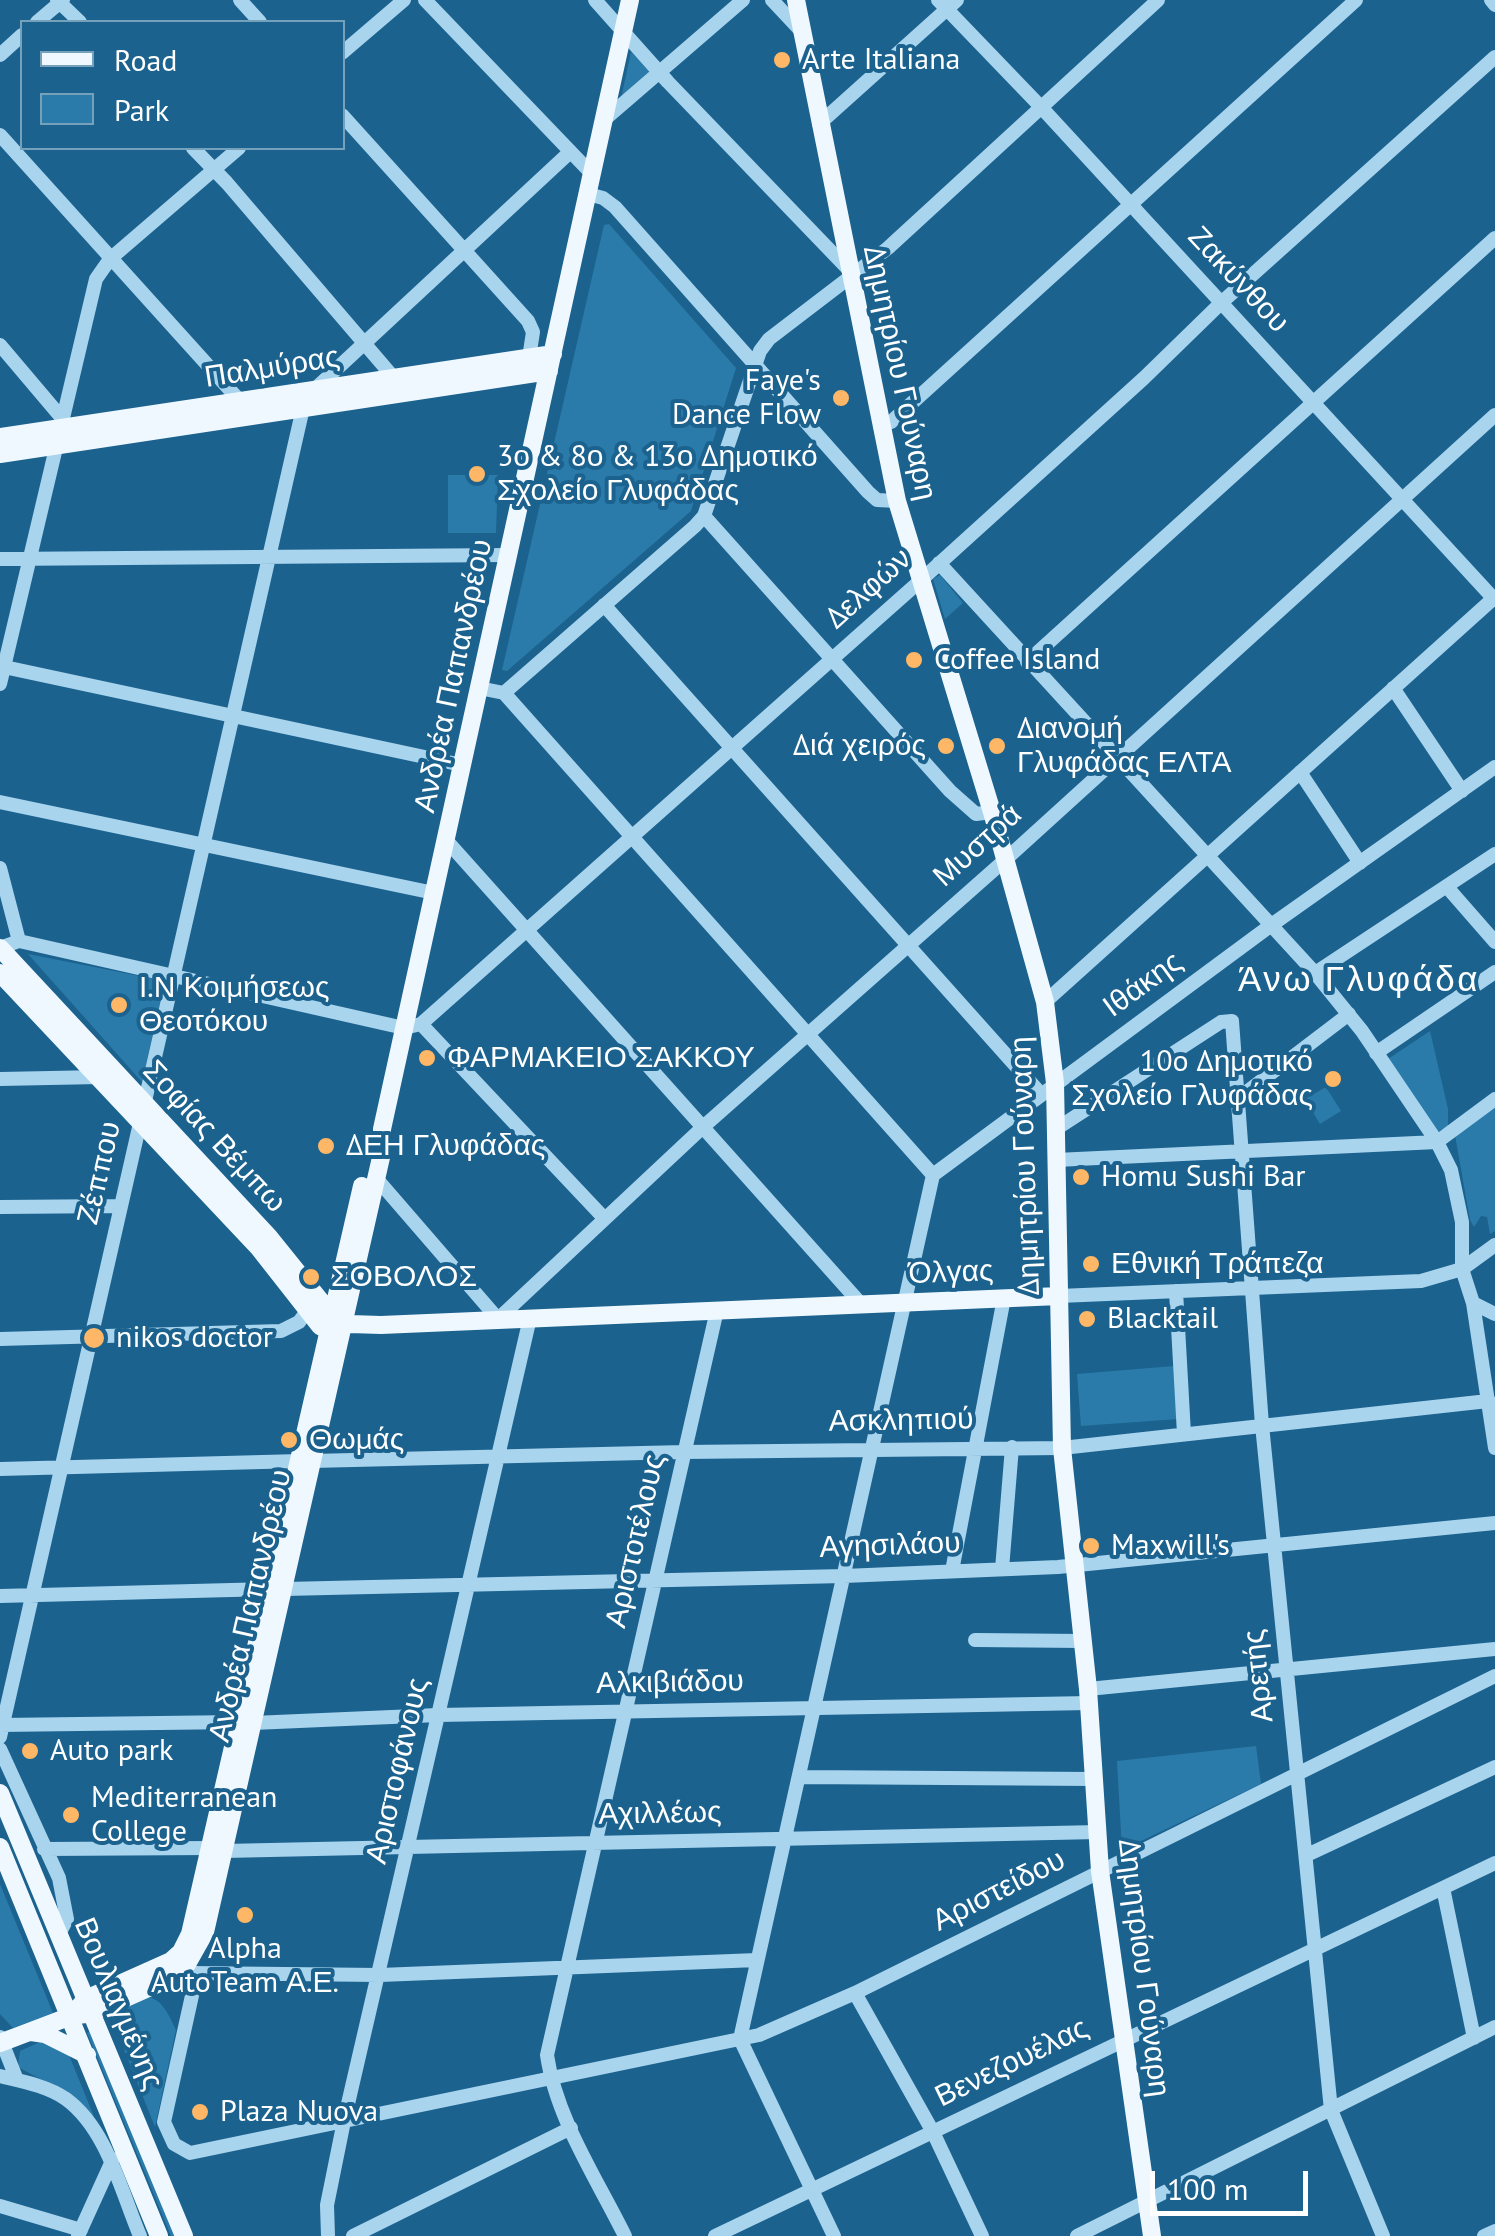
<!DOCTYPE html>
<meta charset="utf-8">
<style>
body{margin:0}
#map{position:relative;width:1495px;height:2236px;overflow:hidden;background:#1b628e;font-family:"PT Sans",sans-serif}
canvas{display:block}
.legend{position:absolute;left:20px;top:20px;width:325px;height:130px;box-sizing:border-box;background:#1b628e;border:2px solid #76a1bb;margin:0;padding:12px 18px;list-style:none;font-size:30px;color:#fff}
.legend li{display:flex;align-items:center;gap:20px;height:50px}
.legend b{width:50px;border:2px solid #76a1bb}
.scale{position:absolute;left:1150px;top:2171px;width:158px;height:45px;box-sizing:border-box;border:5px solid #fff;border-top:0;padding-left:12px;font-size:30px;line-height:35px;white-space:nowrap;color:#fff;-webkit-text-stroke:8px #1b628e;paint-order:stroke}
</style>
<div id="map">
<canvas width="1495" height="2236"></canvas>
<ul class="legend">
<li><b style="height:12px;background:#eff8ff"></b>Road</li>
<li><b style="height:28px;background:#2b7baa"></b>Park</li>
</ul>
<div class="scale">100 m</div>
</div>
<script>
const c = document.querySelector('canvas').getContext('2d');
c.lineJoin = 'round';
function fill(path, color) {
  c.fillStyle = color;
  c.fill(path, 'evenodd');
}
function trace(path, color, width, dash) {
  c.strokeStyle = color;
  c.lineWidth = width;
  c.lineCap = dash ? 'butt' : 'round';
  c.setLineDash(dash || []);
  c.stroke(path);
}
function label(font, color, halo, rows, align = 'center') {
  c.font = font + ' "PT Sans",sans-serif';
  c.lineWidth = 8;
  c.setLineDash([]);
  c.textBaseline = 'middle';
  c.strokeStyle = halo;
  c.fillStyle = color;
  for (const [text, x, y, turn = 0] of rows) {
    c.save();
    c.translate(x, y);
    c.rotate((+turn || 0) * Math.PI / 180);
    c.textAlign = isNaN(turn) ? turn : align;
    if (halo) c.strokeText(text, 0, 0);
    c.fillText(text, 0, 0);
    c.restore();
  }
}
const green = new Path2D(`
 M631,52L656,75L620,103Z
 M609,224L736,368L691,511L507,671L502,670L604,225Z
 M448,475H498L496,533H448Z
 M940,575L963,603L945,619L933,579Z
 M28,954L165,981L142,1082Z
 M1430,1031L1448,1109V1126L1434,1134L1388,1059Z
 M1326,1087L1341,1111L1320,1124L1305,1099Z
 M1495,1108V1231L1490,1234L1487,1217L1481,1216L1474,1227L1470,1220L1455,1135Z
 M1174,1366L1178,1419L1081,1426L1077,1374Z
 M1256,1746L1261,1784L1122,1850L1117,1761Z
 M0,1884L53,2013L13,2028L0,2014Z
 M145,1996C163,1999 168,2014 176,2030L155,2127L113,2022C116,2005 129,2003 145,1996Z
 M90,2031L175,2236H171L87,2033Z
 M42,2041L69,2055L101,2134L74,2097L18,2067L20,2051Z`);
const minor = new Path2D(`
 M57,0L80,22
 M240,0L260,22
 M425,0L592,174
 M595,0L668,82L848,269
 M772,0L802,32
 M938,0L1041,107L1495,600
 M1491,0L1495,5
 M37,22L63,0
 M342,53L404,0
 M0,55L22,35
 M342,115L528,321L533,332L529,358
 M604,120L743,0
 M819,124L957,0
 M0,135L240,401
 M193,148L227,183L394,378
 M588,194L603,198L615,207L868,492L877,500L897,501
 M0,345L61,417
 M880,426L891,422L1356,0
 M704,516L950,791L976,814L992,812
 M0,559L508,555
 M939,563L1315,973L1362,1031L1437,1142L1451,1170L1462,1222V1269L1473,1303L1495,1448
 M604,605L1040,1093
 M1027,662L1495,238
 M0,666L462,765
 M0,684L96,279L110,259L239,148
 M479,688L504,693L695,526L704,516L760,351L769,339L888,248L1158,0
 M1393,688L1462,791
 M504,693L933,1175
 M1300,772L1360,863
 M0,802L434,893
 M446,840L861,1304
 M0,868L19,941
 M1447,887L1495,942
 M0,948L19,941L404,1028L421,1024L920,581L1144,378L1221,303L1495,57
 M1315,973L1495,854
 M1045,1002L1495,597
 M421,1024L604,1218
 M1376,1053L1495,972
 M0,1079L100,1077
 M1236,1100L1349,1014
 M1056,1129L1221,1022L1232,1021L1262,1425L1331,2110L1383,2236
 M1056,1160L1437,1142L1495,1099
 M376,1178L498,1319L703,1127L1005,860L1495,415
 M0,1207L121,1206
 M1176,1291L1184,1434
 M1059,1296L1421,1281L1462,1269L1495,1245
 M1473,1303L1495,1314
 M0,1339L281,1331L299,1322L308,1310
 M312,1461L684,1452L1062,1448L1488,1401L1495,1405
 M0,1469L300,1461
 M1002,1569L1012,1447
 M952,1571L1004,1298
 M285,1589L844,1576L1058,1567L1495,1523
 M0,1596L270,1589
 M975,1640L1082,1641
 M1088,1689L1495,1649
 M253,1723L438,1715L1089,1703
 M0,1725L238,1722
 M0,1737L303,408L314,390L569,153
 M0,1749L59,1878L67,1919L59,1934
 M800,1777L1094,1779
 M44,1849L211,1848
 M224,1851L1098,1832
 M1307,1855L1495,1767
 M1443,1888L1474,2038
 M189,1973L380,1975L757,1960
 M197,1973L164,2122L174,2144L190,2153L759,2035L855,1993L1495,1676
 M855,1993L933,2132L982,2236
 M0,2037L17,2080
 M740,2039L933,1175L1270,926L1495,767
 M740,2039L834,2236
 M0,2076C21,2081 48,2086 66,2099C107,2129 121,2191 140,2236
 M0,2206L81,2230
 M78,2236L113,2159
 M328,2236L327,2205L344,2121L530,1318
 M353,2236L571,2128
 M625,2236C597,2179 556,2118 547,2055L717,1310
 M715,2236L1495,1863
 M1077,2236L1495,2027
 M1484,2236L1495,2231`);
const major = new Path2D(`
 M796,0L897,501L992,812L1045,1002L1055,1083L1062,1448L1088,1689L1100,1871L1152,2236
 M0,437L553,354
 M0,454L549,371
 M0,948L269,1237L331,1314L350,1324L381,1325L1059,1296
 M0,973L258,1247L320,1326L335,1334
 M0,1793L184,2236
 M0,1847L159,2236
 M71,2016L86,1999L171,1961L181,1952L190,1934L362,1186
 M31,2032L45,2034L87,2055
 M0,2043L71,2016L92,2013L166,1980L187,1964L205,1932L382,1153V1129L630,0`);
const markers = [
 [782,60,10,"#feb766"],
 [841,398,10,"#feb766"],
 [477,474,10,"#feb766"],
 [914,660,10,"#feb766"],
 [946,746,10,"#feb766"],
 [997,746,10,"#feb766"],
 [119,1005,10,"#feb766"],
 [427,1058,10,"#feb766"],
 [1333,1079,10,"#feb766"],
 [326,1146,10,"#feb766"],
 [1081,1177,10,"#feb766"],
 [1091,1264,10,"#feb766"],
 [311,1277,10,"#feb766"],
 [1087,1319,10,"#feb766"],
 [94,1338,12,"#feb766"],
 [289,1440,10,"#feb766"],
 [1091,1546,10,"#feb766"],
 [30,1751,10,"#feb766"],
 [71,1815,10,"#feb766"],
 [245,1915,10,"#feb766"],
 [200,2112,10,"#feb766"]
];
const poiNames = [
 ["Arte Italiana",802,60],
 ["Faye's",821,381,"right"],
 ["Dance Flow",821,415,"right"],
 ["3ο & 8ο & 13ο Δημοτικό",497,457],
 ["Σχολείο Γλυφάδας",497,491],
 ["Coffee Island",934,660],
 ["Διανομή",1017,729],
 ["Γλυφάδας ΕΛΤΑ",1017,763],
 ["Διά χειρός",926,746,"right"],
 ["Ι.Ν Κοιμήσεως",139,988],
 ["Θεοτόκου",139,1022],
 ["ΦΑΡΜΑΚΕΙΟ ΣΑΚΚΟΥ",447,1058],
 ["10o Δημοτικό",1313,1062,"right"],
 ["Σχολείο Γλυφάδας",1313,1096,"right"],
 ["ΔΕΗ Γλυφάδας",346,1146],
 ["Homu Sushi Bar",1101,1177],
 ["Εθνική Τράπεζα",1111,1264],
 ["ΣΟΒΟΛΟΣ",331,1277],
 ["Blacktail",1107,1319],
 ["nikos doctor",116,1338],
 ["Θωμάς",309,1440],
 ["Maxwill's",1111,1546],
 ["Auto park",50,1751],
 ["Mediterranean",91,1798],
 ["College",91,1832],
 ["Alpha",245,1949,"center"],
 ["AutoTeam Α.Ε.",245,1983,"center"],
 ["Plaza Nuova",220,2112]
];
const streetNames = [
 ["Ζακύνθου",1238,280,47],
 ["Παλμύρας",272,368,-9],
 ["Δημητρίου Γούναρη",899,373,78],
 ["Δελφών",869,589,-42],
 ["Ανδρέα Παπανδρέου",454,676,-78],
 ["Μυστρά",978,846,-42],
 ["Ιθάκης",1143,985,-36],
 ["Σοφίας Βέμπω",214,1137,47],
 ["Δημητρίου Γούναρη",1026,1166,-92],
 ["Ζέππου",100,1173,-77],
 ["Όλγας",951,1273,-2],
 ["Ασκληπιού",901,1421,-1],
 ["Αριστοτέλους",636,1541,-77],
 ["Αγησιλάου",890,1546,-2],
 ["Ανδρέα Παπανδρέου",251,1606,-77],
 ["Αρετής",1259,1676,-96],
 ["Αλκιβιάδου",670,1683,-1],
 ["Αριστοφάνους",398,1771,-77],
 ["Αχιλλέως",660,1814,-1],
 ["Αριστείδου",999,1891,-27],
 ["Δημητρίου Γούναρη",1143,1968,83],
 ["Βουλιαγμένης",118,2004,67],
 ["Βενεζουέλας",1012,2063,-26]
];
const quarterNames = [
 ["Άνω Γλυφάδα",1359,981]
];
fill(green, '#2b7baa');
trace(minor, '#a9d4ee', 14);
trace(major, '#eff8ff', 18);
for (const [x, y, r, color] of markers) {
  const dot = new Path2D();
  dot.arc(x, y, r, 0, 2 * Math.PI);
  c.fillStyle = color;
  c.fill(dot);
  trace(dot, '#1b628e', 4);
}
label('30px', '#fff', '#1b628e', poiNames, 'left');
label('30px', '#fff', '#1b628e', streetNames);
c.letterSpacing = '2.5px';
label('35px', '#fff', '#1b628e', quarterNames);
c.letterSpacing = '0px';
</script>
